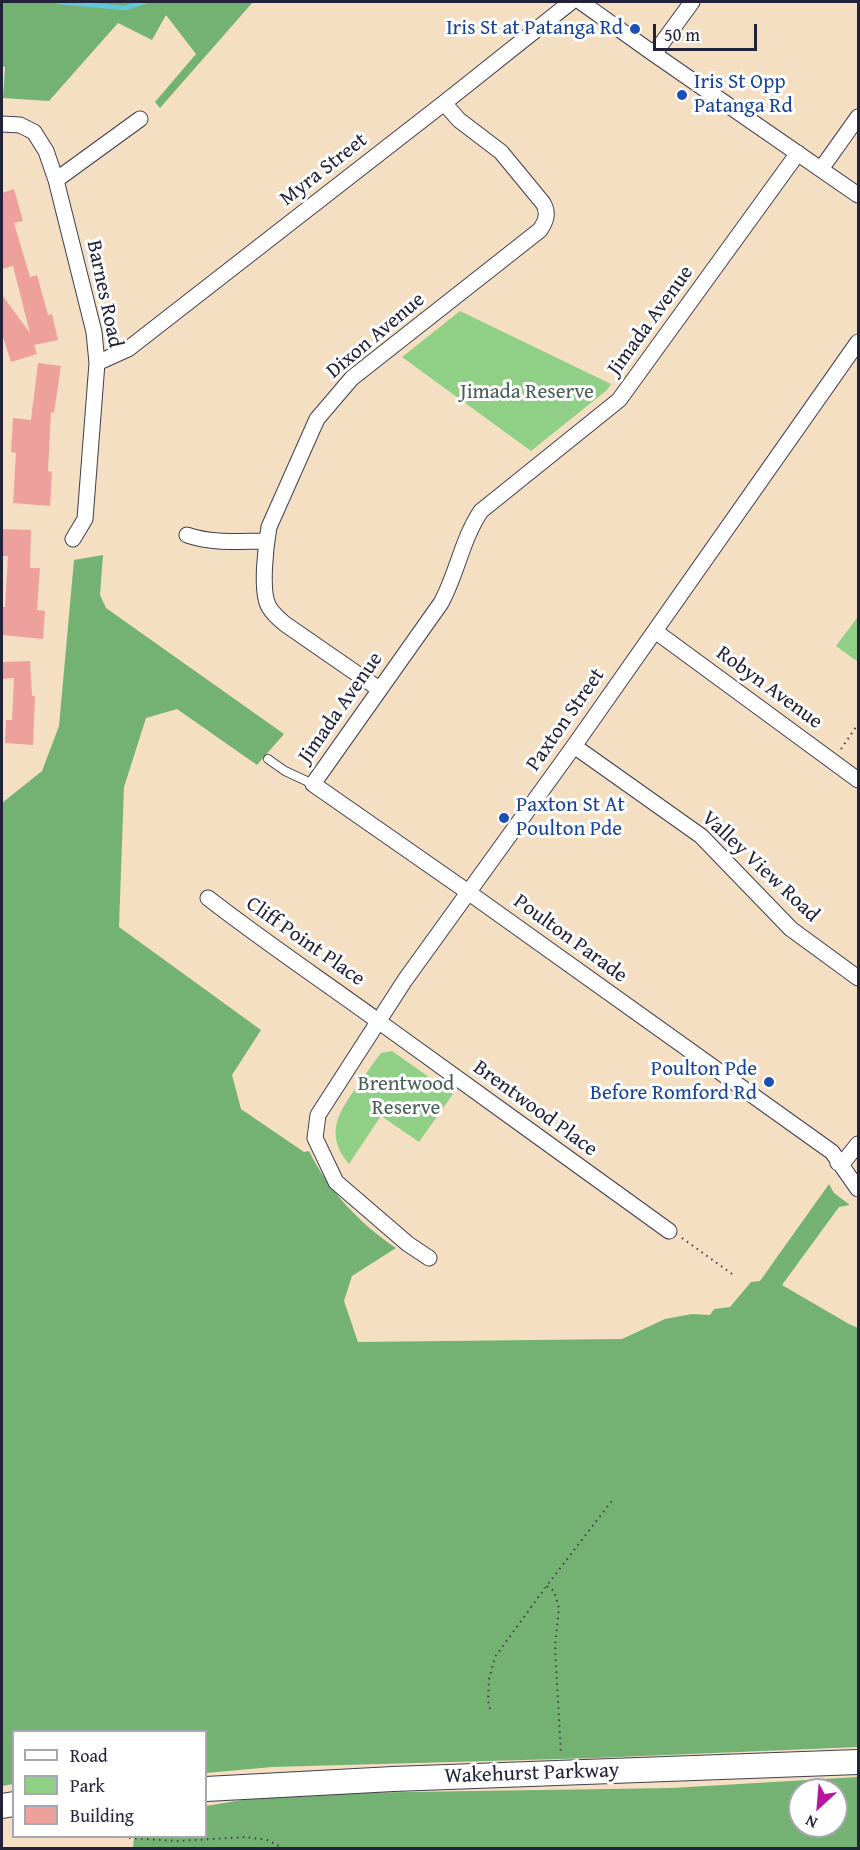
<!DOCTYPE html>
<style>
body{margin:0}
#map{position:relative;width:860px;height:1850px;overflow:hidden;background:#f4dfc3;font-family:"Gentium Book Plus",serif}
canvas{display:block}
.frame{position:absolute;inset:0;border:3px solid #22223b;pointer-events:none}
.legend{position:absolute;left:12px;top:1730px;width:195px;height:108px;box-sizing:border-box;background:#fff;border:2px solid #a7a7b1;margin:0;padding:8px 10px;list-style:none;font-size:18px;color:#22223b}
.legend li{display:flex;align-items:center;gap:12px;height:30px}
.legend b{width:30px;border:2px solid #a7a7b1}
.north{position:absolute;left:788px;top:1778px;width:60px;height:60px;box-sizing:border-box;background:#fff;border:2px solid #a7a7b1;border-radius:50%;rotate:206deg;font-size:16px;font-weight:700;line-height:24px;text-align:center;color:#22223b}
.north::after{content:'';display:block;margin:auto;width:21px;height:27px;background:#b5179e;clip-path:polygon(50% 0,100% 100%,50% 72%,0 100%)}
.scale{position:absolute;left:653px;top:24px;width:104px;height:27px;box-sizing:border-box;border:3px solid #22223b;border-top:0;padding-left:8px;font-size:18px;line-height:21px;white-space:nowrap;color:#22223b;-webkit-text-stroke:4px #fff;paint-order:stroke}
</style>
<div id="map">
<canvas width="860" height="1850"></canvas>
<div class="frame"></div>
<ul class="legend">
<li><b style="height:8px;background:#fff"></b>Road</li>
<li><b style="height:16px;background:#90d086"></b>Park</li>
<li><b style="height:16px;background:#eda09c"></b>Building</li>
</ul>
<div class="north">N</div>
<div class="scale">50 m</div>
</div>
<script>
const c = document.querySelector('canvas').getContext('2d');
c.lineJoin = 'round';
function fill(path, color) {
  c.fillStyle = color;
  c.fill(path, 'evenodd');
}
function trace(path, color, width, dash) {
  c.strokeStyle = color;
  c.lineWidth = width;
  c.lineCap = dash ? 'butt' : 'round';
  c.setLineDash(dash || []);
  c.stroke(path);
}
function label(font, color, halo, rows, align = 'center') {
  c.font = font + ' "Gentium Book Plus",serif';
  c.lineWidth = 6;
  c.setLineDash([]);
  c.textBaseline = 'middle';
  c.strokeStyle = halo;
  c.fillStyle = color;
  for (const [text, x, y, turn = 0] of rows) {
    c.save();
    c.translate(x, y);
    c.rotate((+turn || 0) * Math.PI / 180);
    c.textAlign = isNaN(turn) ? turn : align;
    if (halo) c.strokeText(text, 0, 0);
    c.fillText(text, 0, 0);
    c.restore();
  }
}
const green = new Path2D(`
 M460,311L611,384L607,390L531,451L402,357Z
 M857,618L858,619V662L836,646Z
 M392,1051L453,1094L419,1142L381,1116L349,1164C325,1136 337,1114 356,1088C364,1076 372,1065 381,1053Z`);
const forest = new Path2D(`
 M2,2H253L160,108L155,102L196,54L166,15L152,40L118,23L49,101L3,98L5,67L2,66Z
 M103,555L100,595L106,608L284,734L257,765L177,709L146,718L124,787L119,927L261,1030L232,1075L241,1109L304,1152L309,1151C329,1191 359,1223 396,1248L352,1276L344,1301L358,1342L622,1339L665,1319L692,1314L710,1315L714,1309L730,1307L751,1282L760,1281L829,1184L834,1193L850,1205L839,1207L782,1285L849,1324L858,1328V1747L595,1758L272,1767L206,1773V1732H14L13,1784L2,1786V803L42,771L59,726L74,560Z
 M858,1777V1848H133L134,1837L206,1836V1806L278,1794L672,1788ZM800,1790H836V1826H800Z`);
const stream = new Path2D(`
 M58,2L125,8L144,2`);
const building = new Path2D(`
 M14,189L23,221L14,223L30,277L37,275L48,315L52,314L58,340L34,345L37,354L11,362L2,334V295L30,333L13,266L2,269V193Z
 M38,363L61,366L54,413L51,412L48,471L52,472L50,506L13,503L16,453L11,452L13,418L31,420Z
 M2,529L31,530L30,568H40L37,610L45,611L43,639L2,635V607H5L8,556H2Z
 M30,661L32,696H35L33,745L5,743L6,720H12L14,678L2,679V662Z`);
const path = new Path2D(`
 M841,749L858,724
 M682,1238L735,1276
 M547,1586L554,1591L559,1608L555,1646L561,1755
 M490,1709L488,1700L489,1679L495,1657L545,1588L614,1498
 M129,1838L178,1841L246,1837L267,1840L283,1848`);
const service = new Path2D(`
 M268,759L285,771L313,784`);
const minor = new Path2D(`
 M581,2L654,54L858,195
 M654,54L692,2
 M2,124L20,125L34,132L46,151L56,180L94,332L97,363L85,519L73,539
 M798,153L619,400L481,511C462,539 457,574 441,603L313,784L468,892L832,1152L858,1189
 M821,169L858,117
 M56,180L140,119
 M97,363L128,349L444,103L571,2
 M187,535C213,544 239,541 266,541
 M655,631L858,780
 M379,689L285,624C279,619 273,614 269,607C260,592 266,544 269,527L317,419L352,378L540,230C546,221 549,213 543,203L501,152L459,120L444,103
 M574,746L701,836L791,929L858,978
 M208,898C266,943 326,983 385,1026C480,1094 574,1163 669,1231
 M838,1163L846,1159L858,1144
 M429,1258L408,1244L336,1182L315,1138L318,1115L405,980L574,746L858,342`);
const primary = new Path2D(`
 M206,1789L393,1779L858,1762
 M2,1806L14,1804`);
const markers = [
 [635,29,6,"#1a4fb4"],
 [682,95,6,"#1a4fb4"],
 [504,818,6,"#1a4fb4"],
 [769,1082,6,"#1a4fb4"]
];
const transitNames = [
 ["Iris St at Patanga Rd",623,29],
 ["Iris St Opp",694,83,"left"],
 ["Patanga Rd",694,107,"left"],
 ["Paxton St At",516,806,"left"],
 ["Poulton Pde",516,830,"left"],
 ["Poulton Pde",757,1070],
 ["Before Romford Rd",757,1094]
];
const streetNames = [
 ["Myra Street",324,170,-38],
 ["Barnes Road",104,294,78],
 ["Jimada Avenue",651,321,-54],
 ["Dixon Avenue",376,336,-40],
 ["Robyn Avenue",769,688,36],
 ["Jimada Avenue",341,708,-55],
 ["Paxton Street",566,720,-55],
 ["Valley View Road",760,867,43],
 ["Poulton Parade",570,939,36],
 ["Cliff Point Place",305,942,35],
 ["Brentwood Place",535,1109,36],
 ["Wakehurst Parkway",532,1774,-2]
];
const parkNames = [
 ["Jimada Reserve",527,393],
 ["Brentwood",406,1085],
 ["Reserve",406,1109]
];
fill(green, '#90d086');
fill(forest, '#74b273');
trace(stream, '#60c7dd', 4.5);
fill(building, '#eda09c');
trace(service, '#423e4f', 10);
trace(minor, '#423e4f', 17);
trace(primary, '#423e4f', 26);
trace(path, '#423e4f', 2, [1.5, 4.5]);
trace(service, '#fff', 8);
trace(minor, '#fff', 15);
trace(primary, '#fff', 24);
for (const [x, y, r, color] of markers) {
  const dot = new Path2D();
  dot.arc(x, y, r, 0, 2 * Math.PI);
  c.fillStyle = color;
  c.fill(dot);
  trace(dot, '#fff', 2);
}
label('21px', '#164399', '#fff', transitNames, 'right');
label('21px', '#22223b', '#fff', streetNames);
label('21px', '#485f55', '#fff', parkNames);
</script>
